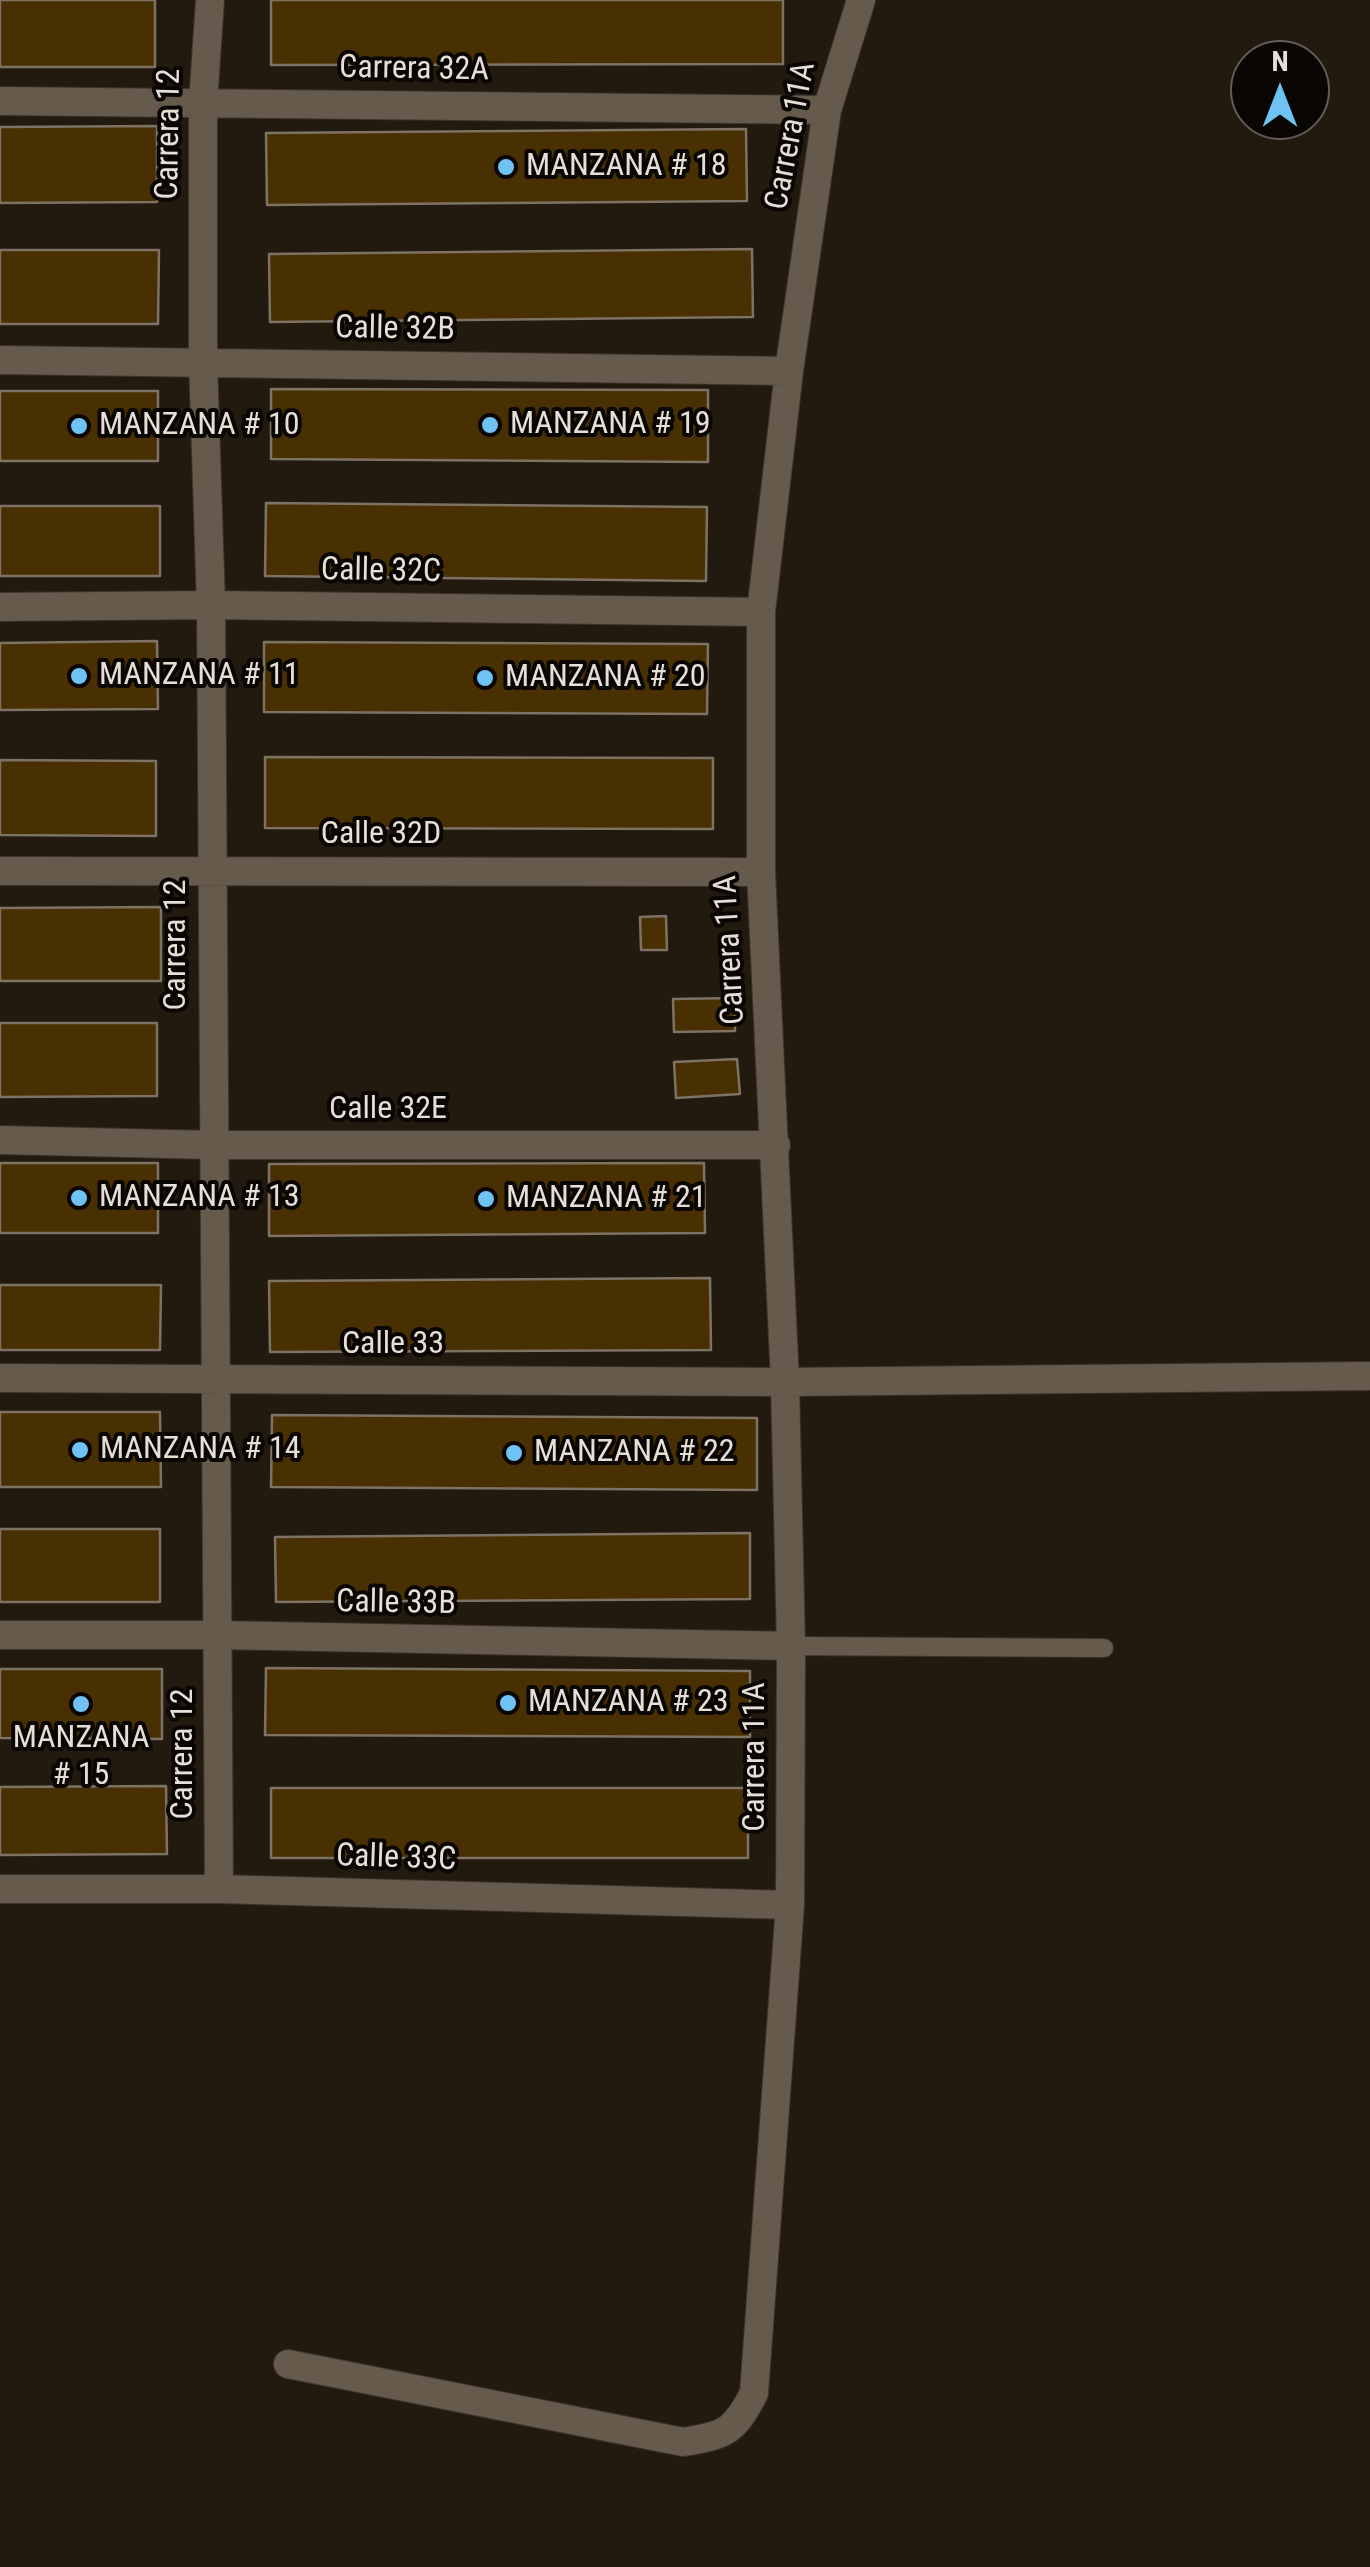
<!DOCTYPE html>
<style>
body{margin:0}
#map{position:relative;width:1370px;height:2567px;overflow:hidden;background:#221a0e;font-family:"Roboto Condensed",sans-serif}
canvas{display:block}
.north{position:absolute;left:1230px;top:40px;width:100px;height:100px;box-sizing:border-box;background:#090603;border:2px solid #615d58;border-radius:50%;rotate:0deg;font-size:28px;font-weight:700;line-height:40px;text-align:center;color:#e5dfd7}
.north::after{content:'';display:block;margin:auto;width:35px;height:45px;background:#6fc2f4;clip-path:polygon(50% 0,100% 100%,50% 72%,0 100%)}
</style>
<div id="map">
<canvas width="1370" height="2567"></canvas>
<div class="north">N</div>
</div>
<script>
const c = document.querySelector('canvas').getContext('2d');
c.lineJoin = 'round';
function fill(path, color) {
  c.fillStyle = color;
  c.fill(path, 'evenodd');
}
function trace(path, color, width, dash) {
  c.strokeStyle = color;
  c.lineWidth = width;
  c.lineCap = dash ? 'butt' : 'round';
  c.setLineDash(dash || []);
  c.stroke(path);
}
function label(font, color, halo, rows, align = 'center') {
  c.font = font + ' "Roboto Condensed",sans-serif';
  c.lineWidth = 8;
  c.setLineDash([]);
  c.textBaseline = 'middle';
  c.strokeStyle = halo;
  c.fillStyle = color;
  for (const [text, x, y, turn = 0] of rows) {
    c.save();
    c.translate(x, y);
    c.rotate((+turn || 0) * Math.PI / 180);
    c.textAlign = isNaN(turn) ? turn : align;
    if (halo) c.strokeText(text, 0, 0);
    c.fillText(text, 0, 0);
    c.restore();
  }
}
const building = new Path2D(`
 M0,0H155V67H0Z
 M271,0H783V64L271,65Z
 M157,126V202L0,203V127Z
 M746,129L747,201L267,205L266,133Z
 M752,249L753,317L270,322L269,254Z
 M0,250H159L158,324H0Z
 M271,389L708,390V462L271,459Z
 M0,391H158V461H0Z
 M266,503L707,507L706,581L265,576Z
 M0,506H160V576H0Z
 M157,641L158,709L0,710V643Z
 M264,642L708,644L707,714L264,712Z
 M265,757L713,758V829L265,828Z
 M0,760L156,761V836L0,835Z
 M161,907V981H0V908Z
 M666,916L667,950H641L640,917Z
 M735,998V1031L674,1032L673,999Z
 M0,1023H157V1096L0,1097Z
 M737,1059L740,1094L676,1098L674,1062Z
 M0,1163H158V1233H0Z
 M704,1163L705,1233L269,1236V1164Z
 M710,1278L711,1350L270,1352L269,1281Z
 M0,1285H161L160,1350H0Z
 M0,1412H160L161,1487H0Z
 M272,1415L757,1418V1490L271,1487Z
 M0,1529H160V1602H0Z
 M750,1533V1599L276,1602L275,1537Z
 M266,1668L750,1671V1737L265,1735Z
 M0,1669H162V1739L0,1738Z
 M166,1786L167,1854L0,1855V1787Z
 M271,1788H748V1858H271Z`);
const service = new Path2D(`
 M791,1646L1104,1648`);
const minor = new Path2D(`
 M210,0L203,103V361L211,605L219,1889
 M0,101L827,110
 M0,360L789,371
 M0,607L211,605L761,612
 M0,871L761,872
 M0,1140L213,1145H776
 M0,1378L785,1382L1370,1376
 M0,1635H219L791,1646
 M0,1889H219L790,1905
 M288,2364L683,2442C726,2435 734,2432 754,2393L790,1905L791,1646L785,1382L761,872V612L789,371L827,110L861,0`);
const markers = [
 [506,167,10,"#6fc2f4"],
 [490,425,10,"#6fc2f4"],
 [79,426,10,"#6fc2f4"],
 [79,676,10,"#6fc2f4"],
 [485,678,10,"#6fc2f4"],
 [79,1198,10,"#6fc2f4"],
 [486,1199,10,"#6fc2f4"],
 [80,1450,10,"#6fc2f4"],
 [514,1453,10,"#6fc2f4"],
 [508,1703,10,"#6fc2f4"],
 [81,1704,10,"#6fc2f4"]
];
const streetNames = [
 ["Carrera 32A",414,70,1],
 ["Carrera 12",170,134,-89],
 ["Carrera 11A",792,136,-79],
 ["Calle 32B",395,330,1],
 ["Calle 32C",381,572,1],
 ["Calle 32D",381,835],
 ["Carrera 12",177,945,-90],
 ["Carrera 11A",731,950,-93],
 ["Calle 32E",388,1110],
 ["Calle 33",393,1345],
 ["Calle 33B",396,1604,1],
 ["Carrera 12",184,1754,-90],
 ["Carrera 11A",756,1757,-90],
 ["Calle 33C",396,1859,2]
];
const poiNames = [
 ["MANZANA # 18",526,167],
 ["MANZANA # 19",510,425],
 ["MANZANA # 10",99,426],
 ["MANZANA # 11",99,676],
 ["MANZANA # 20",505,678],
 ["MANZANA # 13",99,1198],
 ["MANZANA # 21",506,1199],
 ["MANZANA # 14",100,1450],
 ["MANZANA # 22",534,1453],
 ["MANZANA # 23",528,1703],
 ["MANZANA",81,1739,"center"],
 ["# 15",81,1776,"center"]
];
fill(building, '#493003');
trace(building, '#7d7264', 2.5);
trace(service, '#3b352f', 20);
trace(minor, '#3b352f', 30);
trace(service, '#655a4c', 18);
trace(minor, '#655a4c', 28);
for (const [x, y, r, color] of markers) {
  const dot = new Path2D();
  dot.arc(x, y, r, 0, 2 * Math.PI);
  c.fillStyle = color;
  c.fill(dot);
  trace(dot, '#090603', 4);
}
label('32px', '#e5dfd7', '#090603', streetNames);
label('32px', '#e5dfd7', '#090603', poiNames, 'left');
</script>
